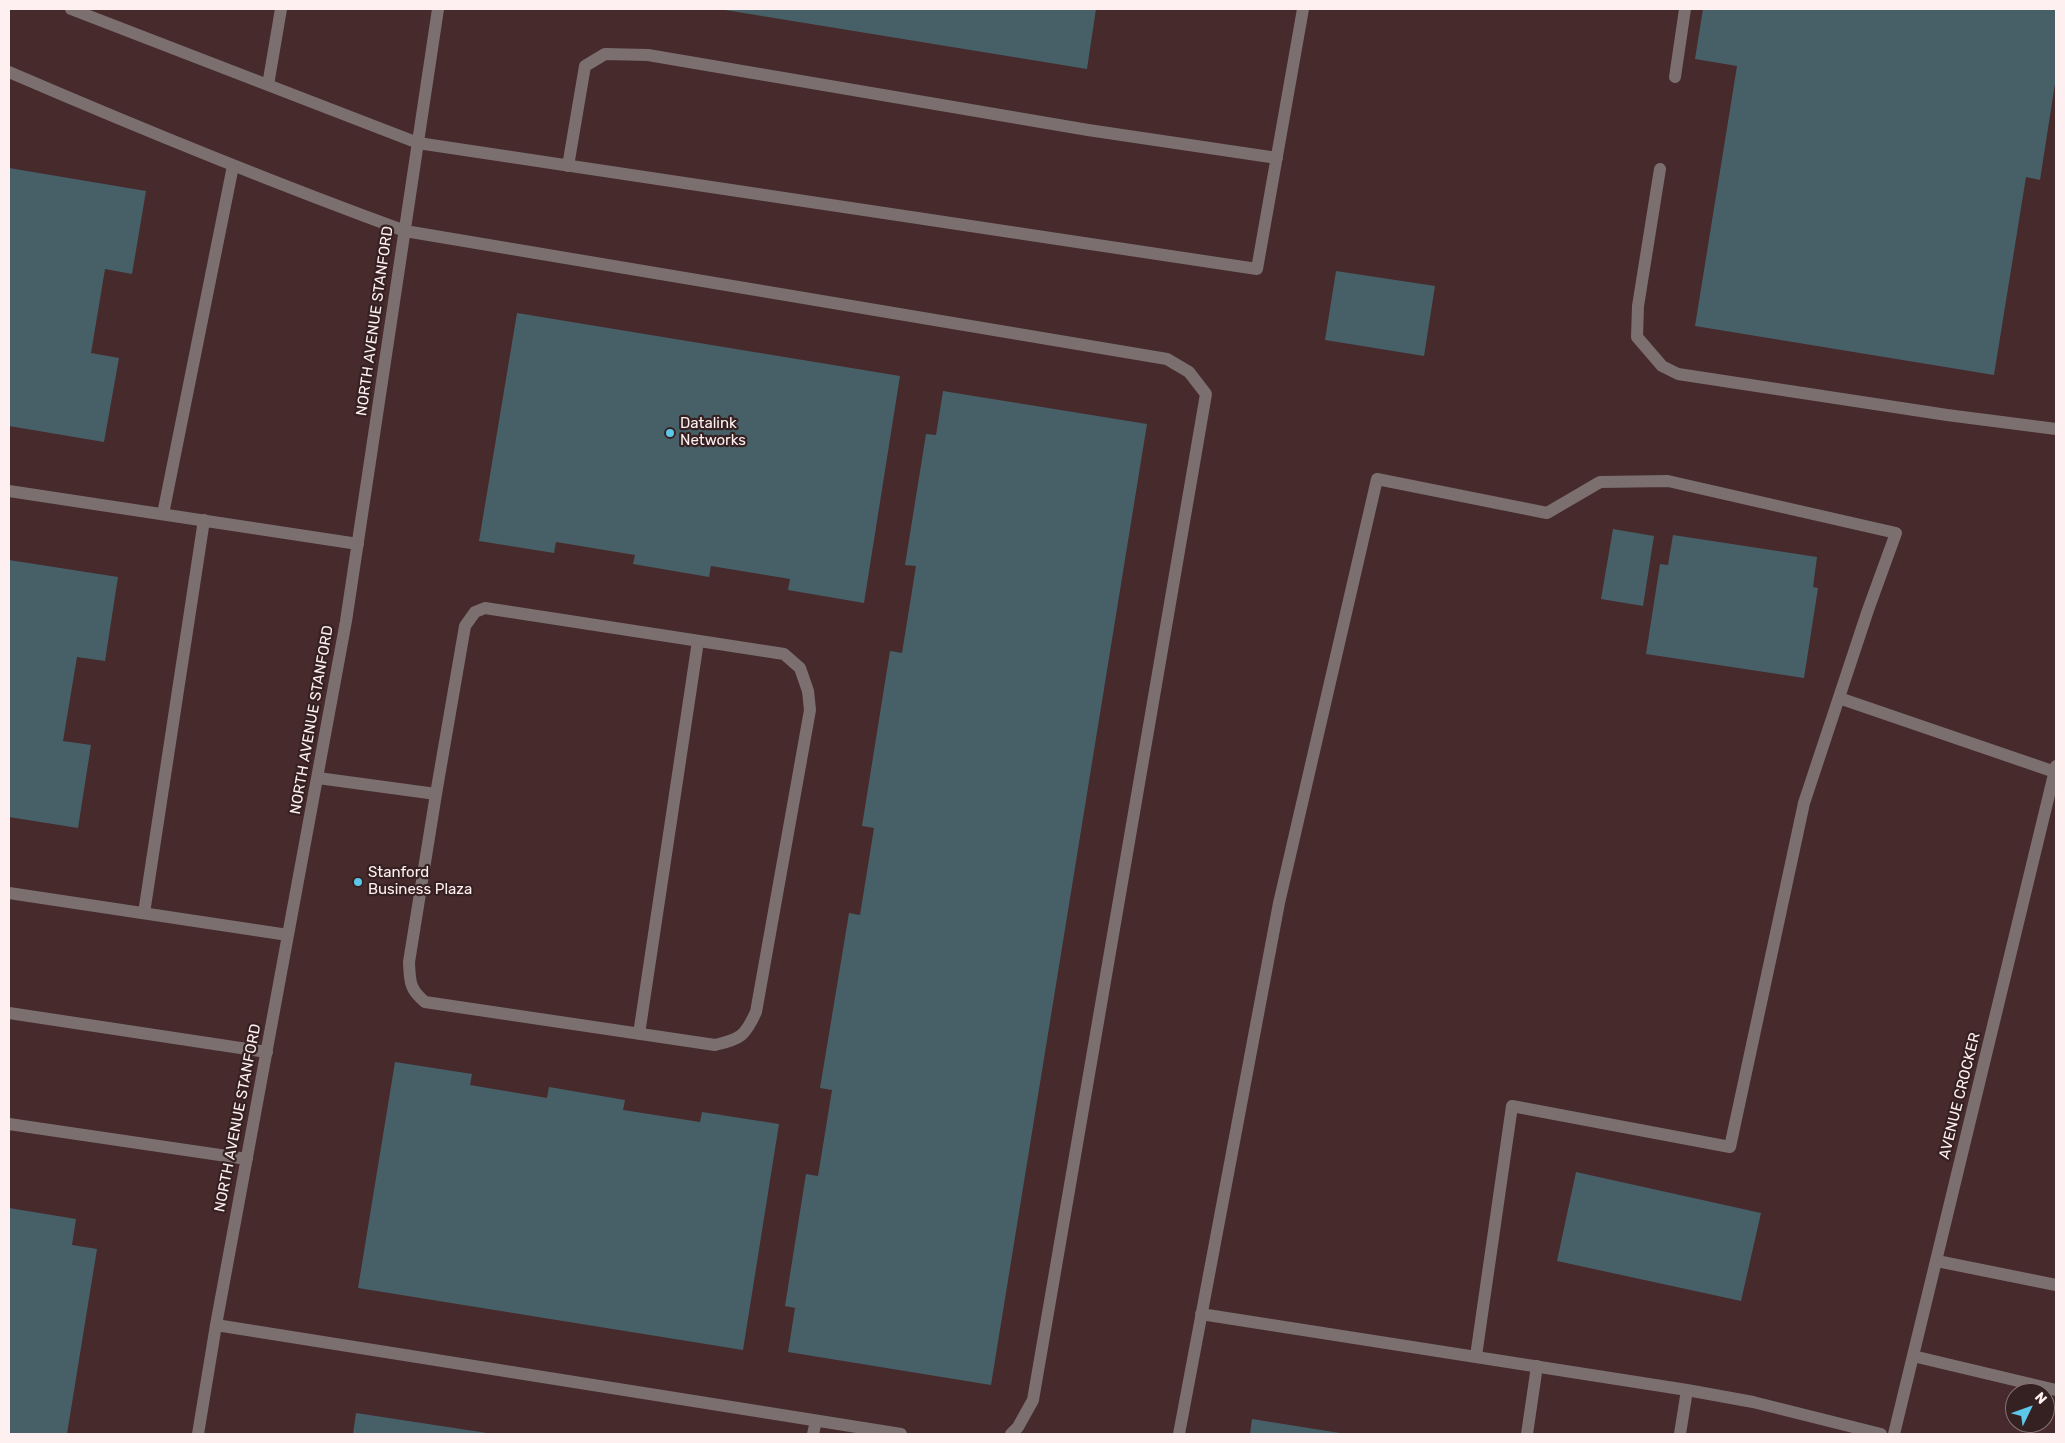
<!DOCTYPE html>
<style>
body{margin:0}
#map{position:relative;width:2065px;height:1443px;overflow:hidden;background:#362122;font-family:Rubik,sans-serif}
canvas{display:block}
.frame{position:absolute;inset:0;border:10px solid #feeff0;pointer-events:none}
.north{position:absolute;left:2005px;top:1383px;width:50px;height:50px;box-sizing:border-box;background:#362122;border:1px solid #867374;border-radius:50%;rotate:48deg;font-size:14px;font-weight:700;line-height:20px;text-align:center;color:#feeff0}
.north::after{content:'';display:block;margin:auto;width:18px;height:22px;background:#5cc7e8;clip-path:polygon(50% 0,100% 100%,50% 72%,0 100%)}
</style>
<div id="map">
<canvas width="2065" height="1443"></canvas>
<div class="frame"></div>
<div class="north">N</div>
</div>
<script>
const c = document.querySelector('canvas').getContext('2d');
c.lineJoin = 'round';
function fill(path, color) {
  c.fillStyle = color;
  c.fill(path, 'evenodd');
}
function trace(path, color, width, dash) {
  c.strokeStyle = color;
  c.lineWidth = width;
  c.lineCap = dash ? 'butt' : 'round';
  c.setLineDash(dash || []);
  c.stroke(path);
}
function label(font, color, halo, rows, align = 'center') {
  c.font = font + ' Rubik,sans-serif';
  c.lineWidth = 4.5;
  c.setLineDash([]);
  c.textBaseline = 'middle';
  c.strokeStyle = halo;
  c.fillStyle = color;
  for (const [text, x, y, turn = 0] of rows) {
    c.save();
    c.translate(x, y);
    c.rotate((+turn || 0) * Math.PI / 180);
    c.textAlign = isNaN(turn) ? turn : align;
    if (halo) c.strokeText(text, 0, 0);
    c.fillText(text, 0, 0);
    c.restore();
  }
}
const built = new Path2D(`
 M9,9H2056V1434H9ZM2015,1393H2045V1423H2015Z`);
const building = new Path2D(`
 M719,9H1096L1087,69Z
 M1703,9H2056V77L2040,180L2026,177L1994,375L1695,326L1737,66L1695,59Z
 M9,168L146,191L132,274L105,269L91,353L119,358L104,442L9,426Z
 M1336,271L1435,286L1424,356L1325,340Z
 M517,313L900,376L864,603L788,590L790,579L711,566L709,577L633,564L635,555L556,542L554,553L479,541Z
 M943,391L1147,424L991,1385L788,1352L795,1308L785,1306L806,1174L818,1176L832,1090L820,1088L849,913L860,915L874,828L862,826L890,651L902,653L916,566L905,565L926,434L936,435Z
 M1613,529L1654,536L1643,606L1601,599Z
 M1673,535L1817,557L1813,587L1818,588L1804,678L1646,654L1660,564L1668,565Z
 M9,560L118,577L105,661L77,657L63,741L91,745L78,828L9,817Z
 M395,1062L472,1074L470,1085L547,1098L549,1087L625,1100L623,1110L700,1122L702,1112L779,1124L743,1350L358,1288Z
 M1576,1172L1761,1213L1741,1301L1557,1261Z
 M9,1208L76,1219L72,1245L97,1249L67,1434H9Z
 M356,1413L487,1433V1434H353Z
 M1252,1419L1340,1433V1434H1250Z`);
const minor = new Path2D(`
 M71,9L418,143L1257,269L1303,9
 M9,72C139,128 271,182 405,231L1167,359L1189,372L1206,394L1033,1400L1018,1427L1011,1434
 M1675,77L1685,9
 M268,85L281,9
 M568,166L585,66L605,54L648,55L1088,130L1277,158
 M1660,169L1638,306L1637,337L1662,366L1678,374L1947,415L2056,429
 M9,491L358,544
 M163,514L233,166
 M1839,698L2055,772
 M318,778L436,794L465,626L475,612L485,608L784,654L800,668L808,691L810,710L756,1012C745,1036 741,1039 715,1045L425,1002C409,989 410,981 409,962L436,794
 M9,893L288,935
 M144,913L204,520
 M9,1013L267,1052
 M639,1034L698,641
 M9,1124L247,1159
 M1937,1261L2056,1285
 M1201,1314L1687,1390L1753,1402L1881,1434
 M216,1325L901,1434
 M1913,1356L2056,1390
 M198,1434L216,1325L346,621L438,9
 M813,1434L816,1421
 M1179,1434L1279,903L1377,479L1547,513L1600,482L1668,481L1896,533L1868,610L1804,803L1730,1147L1512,1106L1476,1356
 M1527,1434L1537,1366
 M1680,1434L1687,1390
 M1894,1434L2056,766`);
const markers = [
 [670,433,5,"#5cc7e8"],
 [358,882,5,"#5cc7e8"]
];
const streetNames = [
 ["NORTH AVENUE STANFORD",375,321,-82],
 ["NORTH AVENUE STANFORD",312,720,-80],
 ["AVENUE CROCKER",1960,1096,-76],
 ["NORTH AVENUE STANFORD",238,1118,-79]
];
const poiNames = [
 ["Datalink",680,424],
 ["Networks",680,441],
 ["Stanford",368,873],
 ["Business Plaza",368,890]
];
fill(built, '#462a2c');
fill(building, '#476068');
trace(minor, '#7b6f70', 12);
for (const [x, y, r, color] of markers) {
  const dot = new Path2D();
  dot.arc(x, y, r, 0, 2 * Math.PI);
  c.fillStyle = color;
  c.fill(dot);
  trace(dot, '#362122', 2);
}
label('15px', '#feeff0', '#362122', streetNames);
label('15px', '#feeff0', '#362122', poiNames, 'left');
</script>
